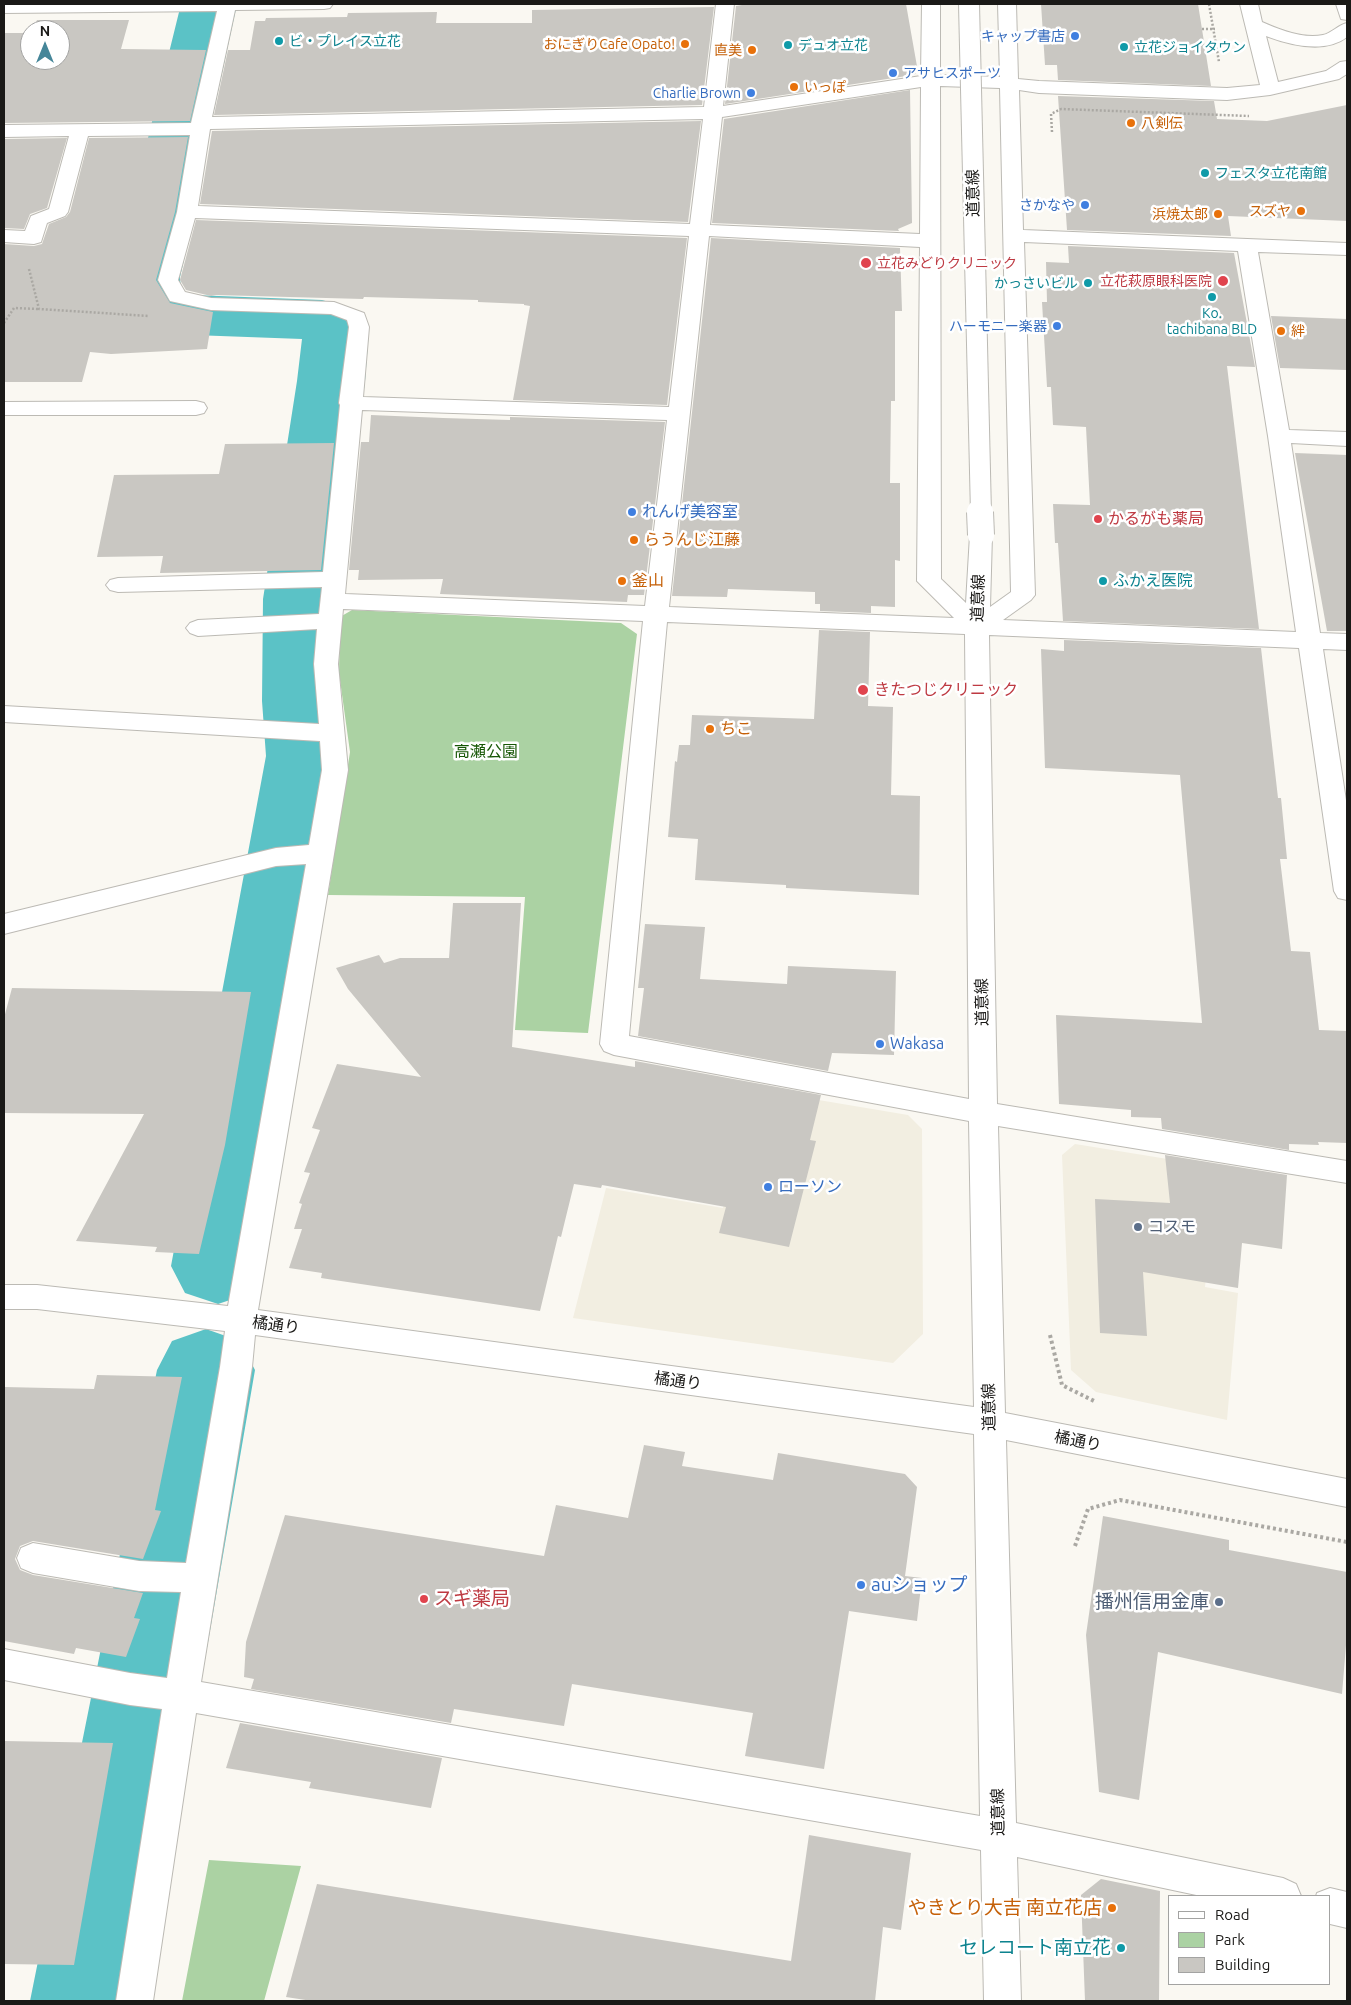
<!DOCTYPE html>
<meta charset="utf-8">
<style>
body{margin:0}
#map{position:relative;width:1351px;height:2005px;overflow:hidden;background:#faf8f2;font-family:Ubuntu,sans-serif}
canvas{display:block}
.frame{position:absolute;inset:0;border:5px solid #1a1917;pointer-events:none}
.legend{position:absolute;left:1168px;top:1895px;width:162px;height:90px;box-sizing:border-box;background:#fff;border:1px solid #a3a3a2;margin:0;padding:6px 9px;list-style:none;font-size:15px;color:#1a1917}
.legend li{display:flex;align-items:center;gap:10px;height:25px}
.legend b{width:25px;border:1px solid #a3a3a2}
.north{position:absolute;left:20px;top:20px;width:50px;height:50px;box-sizing:border-box;background:#fff;border:1px solid #a3a3a2;border-radius:50%;rotate:0deg;font-size:14px;font-weight:700;line-height:20px;text-align:center;color:#1a1917}
.north::after{content:'';display:block;margin:auto;width:18px;height:22px;background:#458699;clip-path:polygon(50% 0,100% 100%,50% 72%,0 100%)}
</style>
<div id="map">
<canvas width="1351" height="2005"></canvas>
<div class="frame"></div>
<ul class="legend">
<li><b style="height:6px;background:#fff"></b>Road</li>
<li><b style="height:14px;background:#abd2a3"></b>Park</li>
<li><b style="height:14px;background:#c9c7c2"></b>Building</li>
</ul>
<div class="north">N</div>
</div>
<script>
const c = document.querySelector('canvas').getContext('2d');
c.lineJoin = 'round';
function fill(path, color) {
  c.fillStyle = color;
  c.fill(path, 'evenodd');
}
function trace(path, color, width, dash) {
  c.strokeStyle = color;
  c.lineWidth = width;
  c.lineCap = dash ? 'butt' : 'round';
  c.setLineDash(dash || []);
  c.stroke(path);
}
function label(font, color, halo, rows, align = 'center') {
  c.font = font + ' Ubuntu,"Noto Sans JP",sans-serif';
  c.lineWidth = 5;
  c.setLineDash([]);
  c.textBaseline = 'middle';
  c.strokeStyle = halo;
  c.fillStyle = color;
  for (const [text, x, y, turn = 0] of rows) {
    c.save();
    c.translate(x, y);
    c.rotate((+turn || 0) * Math.PI / 180);
    c.textAlign = isNaN(turn) ? turn : align;
    if (halo) c.strokeText(text, 0, 0);
    c.fillText(text, 0, 0);
    c.restore();
  }
}
const built = new Path2D(`
 M753,1089L908,1115L922,1129L923,1334L893,1363L573,1318L606,1188L723,1208Z
 M1075,1144L1217,1167L1205,1287L1238,1293L1227,1420L1096,1392L1071,1370L1062,1155Z`);
const green = new Path2D(`
 M352,610L621,623L637,634L588,1033L515,1030L525,897L328,895L350,752L339,673L340,617Z
 M209,1860L301,1866L264,2001H182Z`);
const river = new Path2D(`
 M181,4H237L207,142L201,186L180,277L181,293L193,295L322,300L355,310L369,329L365,381L337,599L340,701L344,756L265,1266L251,1293L218,1304L185,1293L171,1266L266,756L262,701L263,599L297,381L302,339L193,335L163,330L140,324L126,314L116,300V277L139,186L147,142Z
 M206,1329L240,1341L255,1370L146,2001H30L157,1370L172,1341Z`);
const building = new Path2D(`
 M748,4H906L918,72L913,75L725,104L736,6Z
 M1041,4H1198L1211,86L1058,80L1057,65H1045Z
 M714,7L702,105L214,115L228,50H250L255,21H265L266,18L347,17L348,13L437,12L436,23H532V10Z
 M37,20H129L121,49L206,50L190,121L4,123V33H30V60H60V30H33Z
 M910,90L912,223L898,229L899,231L712,223L724,119Z
 M1058,96L1214,101L1217,119L1267,121L1347,105V221L1228,216L1231,236L1067,230Z
 M701,121L688,222L200,204L212,131Z
 M188,137L175,212L156,280L170,303L213,312L207,349L111,354L90,352L82,382H4V244L34,246L42,244L49,224L66,217L70,212L89,138Z
 M67,138L47,208L30,214L24,229L4,228V139Z
 M196,220L687,238L667,405L513,400L530,306L524,305V304L478,302V300L364,297L363,299L216,295L211,296L186,290L180,280Z
 M711,238L900,248L902,311H895V401H891L890,483H900V561L895,560V607L871,606V613L820,611V604H815V592L728,589L727,597L672,596Z
 M1068,246L1234,253L1255,367L1227,366L1259,629L1063,621L1058,543H1055L1053,504L1090,505L1086,427L1053,425L1051,387H1047L1042,302H1047L1046,262L1069,263Z
 M1271,316L1347,319V370L1280,368Z
 M371,415L443,418L510,420V417L665,422L644,595H628L627,602L440,594L443,579L358,580L359,570H349L361,442H369Z
 M334,443L321,570L160,573L163,556L97,557L114,475L219,474L225,444Z
 M1295,453L1347,455V631H1327Z
 M819,630L870,632L868,706L893,707L891,795L920,796L919,895L786,888V885L695,880L698,839L668,837L675,761L677,762L679,745H690L692,715L814,719Z
 M1064,640L1261,648L1278,798H1281L1287,859H1280L1291,951L1310,952L1319,1030L1347,1031V1143L1318,1142L1319,1145L1289,1144V1150L1162,1129L1161,1118L1131,1117V1110L1059,1104L1056,1015L1202,1023L1180,775L1045,768L1041,649L1064,651Z
 M453,903H521L512,1047L635,1067V1061L821,1095L810,1140L816,1141L789,1247L719,1233L726,1207L602,1185L601,1188L574,1184L561,1237L558,1236L540,1311L321,1278L322,1273L289,1268L302,1229H294L302,1204L299,1203L310,1173L304,1172L320,1130L312,1128L337,1064L421,1077L348,989L336,968L379,955L384,963L400,958H449Z
 M645,924L705,927L700,979L787,984L788,966L896,971L894,1055L832,1053L828,1071L638,1036L644,988H638Z
 M12,988L251,992L225,1145L199,1254L155,1252L157,1247L76,1241L144,1114L4,1113V1018Z
 M1165,1155L1287,1175L1282,1249L1242,1243L1238,1288L1143,1272L1147,1336L1100,1333L1095,1199L1170,1203Z
 M97,1375L182,1377L155,1510L161,1511L143,1559L33,1541L20,1546L15,1559L20,1570L33,1575L143,1593L134,1618L140,1619L126,1657L76,1648L74,1654L4,1641V1387L94,1389Z
 M644,1445L685,1452L682,1466L773,1480L778,1453L905,1474L917,1487L905,1576L922,1578L917,1621L849,1611L824,1769L745,1756L753,1713L572,1684L564,1726L454,1709L451,1723L251,1689L254,1679L244,1677L246,1642L285,1515L544,1556L556,1505L628,1518Z
 M1103,1516L1229,1540V1550L1347,1572V1633L1342,1694L1158,1652L1139,1800L1099,1792L1086,1635Z
 M240,1723L442,1758L431,1808L309,1788L311,1782L226,1768Z
 M4,1741L113,1743L74,1965L4,1964Z
 M809,1835L911,1853L901,1930L883,1927L875,2001H312L286,1997L317,1884L791,1961Z
 M1101,1879L1160,1891L1159,2001H1085L1081,1895Z`);
const pathFar1 = new Path2D(`
 M1209,4L1219,62
 M1202,29H1215
 M29,269L39,309L149,316
 M4,323L14,308L39,309`);
const path = new Path2D(`
 M1050,1335L1062,1385L1096,1402
 M1075,1546L1088,1509L1120,1500L1347,1542`);
const minor = new Path2D(`
 M4,4H333L330,8L324,9L235,10L212,117L704,107L716,4H734L723,106L921,76L922,4H940V75L1000,77L998,4H1016L1018,79L1039,81L1227,88L1260,85L1240,4H1258L1262,22C1280,30 1303,39 1323,35C1332,33 1338,25 1347,23V37C1325,54 1290,45 1266,36L1278,82L1326,71L1340,62L1347,61V74L1339,79L1270,95L1227,100L1039,93L1019,90L1023,230L1347,243V255L1258,252L1289,430L1347,432V446L1291,443L1320,633L1347,634V650L1323,649L1347,807V900L1338,898L1334,891L1299,648L989,635L997,1104L1347,1161V1183L998,1126L1005,1413L1347,1479V1507L1006,1440L1016,1823L1283,1878L1296,1884L1301,1896H1201L1017,1857L1021,2001H984L981,1850L196,1713L153,2001H116L162,1709L130,1705L4,1680V1649L130,1673L167,1678L181,1592L139,1591L33,1573L21,1568L17,1558L21,1548L33,1543L139,1561L186,1563L220,1367L225,1331L37,1309H4V1285H37L228,1306L306,864L276,866L4,934V914L276,848L309,845L322,770L320,741L4,722V706L319,724L314,664L317,629L198,636L190,633L186,628L190,623L198,620L319,614L322,587L118,592L110,590L106,585L110,580L118,578L323,572L340,405L339,403L349,327L347,320L331,314L211,310L170,301L158,280L177,212L190,135L88,136L68,212L65,216L47,223L41,242L34,244L4,242V230L25,231L31,216L49,209L69,136L4,137V125L191,123L217,11L4,13ZM940,86L1000,88L1011,592L990,607L992,535L989,530L981,528L973,530L970,535L966,603L941,579ZM921,87L920,234L710,225L722,117ZM703,119L690,224L198,206L210,129ZM195,218L689,236L669,407L363,397L369,327L364,313L334,302L211,298L185,292L178,280ZM709,236L920,247L917,581L954,618L669,607ZM1024,242L1238,251L1268,436L1296,632L1003,620L1031,600L1035,595ZM362,410L667,420L645,606L345,594ZM343,609L643,621L600,1044L604,1051L614,1055L969,1121L974,1407L258,1310L348,770L338,664ZM667,622L965,634L969,1099L629,1036ZM255,1335L974,1434L980,1816L201,1682L252,1367Z
 M1336,4H1347V20L1341,19Z
 M196,401L204,403L207,408L204,413L196,415H4V402Z
 M1330,1888L1347,1892V1928L1330,1924V1896H1316L1317,1893Z`);
const pathBridge = new Path2D(`
 M1052,132L1051,114L1061,109L1249,116`);
const minorBridgeFar1 = new Path2D(`
 M969,4L981,514`);
const minorBridge = new Path2D(`
 M980,512L981,535`);
const markers = [
 [1075,36,5,"#3f7fe0"],
 [279,41,5,"#0f9aa8"],
 [685,44,5,"#e8710a"],
 [788,45,5,"#0f9aa8"],
 [1124,47,5,"#0f9aa8"],
 [752,50,5,"#e8710a"],
 [893,73,5,"#3f7fe0"],
 [794,87,5,"#e8710a"],
 [751,93,5,"#3f7fe0"],
 [1131,123,5,"#e8710a"],
 [1205,173,5,"#0f9aa8"],
 [1085,205,5,"#3f7fe0"],
 [1301,211,5,"#e8710a"],
 [1218,214,5,"#e8710a"],
 [866,263,6,"#e0444e"],
 [1223,281,6,"#e0444e"],
 [1088,283,5,"#0f9aa8"],
 [1212,297,5,"#0f9aa8"],
 [1057,326,5,"#3f7fe0"],
 [1281,331,5,"#e8710a"],
 [632,512,5,"#3f7fe0"],
 [1098,519,5,"#e0444e"],
 [634,540,5,"#e8710a"],
 [622,581,5,"#e8710a"],
 [1103,581,5,"#0f9aa8"],
 [863,690,6,"#e0444e"],
 [710,729,5,"#e8710a"],
 [880,1044,5,"#3f7fe0"],
 [768,1187,5,"#3f7fe0"],
 [1138,1227,5,"#5c6f8a"],
 [861,1585,5,"#3f7fe0"],
 [424,1599,5,"#e0444e"],
 [1219,1602,5,"#5c6f8a"],
 [1112,1908,5,"#e8710a"],
 [1121,1948,5,"#0f9aa8"]
];
const farShopnames = [
 ["キャップ書店",1065,36],
 ["アサヒスポーツ",903,73,"left"],
 ["Charlie Brown",741,93],
 ["さかなや",1075,205],
 ["ハーモニー楽器",1047,326]
];
const farCulturenames = [
 ["ビ・プレイス立花",289,41],
 ["デュオ立花",798,45],
 ["立花ジョイタウン",1134,47],
 ["フェスタ立花南館",1215,173],
 ["かっさいビル",1078,283,"right"],
 ["Ko.",1212,313,"center"],
 ["tachibana BLD",1212,329,"center"]
];
const farFoodnames = [
 ["おにぎりCafe Opato!",675,44],
 ["直美",742,50],
 ["いっぽ",804,87,"left"],
 ["八剣伝",1141,123,"left"],
 ["スズヤ",1291,211],
 ["浜焼太郎",1208,214],
 ["絆",1291,331,"left"]
];
const farHealthnames = [
 ["立花みどりクリニック",877,263],
 ["立花萩原眼科医院",1212,281,"right"]
];
const streetNames = [
 ["道意線",973,193,-91],
 ["道意線",978,598,-88],
 ["道意線",982,1002,-91],
 ["橘通り",276,1325,8],
 ["橘通り",678,1381,8],
 ["道意線",989,1407,-91],
 ["橘通り",1078,1441,11],
 ["道意線",998,1812,-91]
];
const shopNames = [
 ["れんげ美容室",642,512],
 ["Wakasa",890,1044],
 ["ローソン",778,1187]
];
const healthNames = [
 ["かるがも薬局",1108,519],
 ["きたつじクリニック",874,690]
];
const foodNames = [
 ["らうんじ江藤",644,540],
 ["釜山",632,581],
 ["ちこ",720,729]
];
const cultureNames = [
 ["ふかえ医院",1113,581]
];
const parkNames = [
 ["高瀬公園",486,752]
];
const serviceNames = [
 ["コスモ",1148,1227]
];
const nearShopnames = [
 ["auショップ",871,1585]
];
const nearHealthnames = [
 ["スギ薬局",434,1599]
];
const nearServicenames = [
 ["播州信用金庫",1209,1602]
];
const nearFoodnames = [
 ["やきとり大吉 南立花店",1102,1908]
];
const nearCulturenames = [
 ["セレコート南立花",1111,1948]
];
fill(built, '#f2eee1');
fill(green, '#abd2a3');
fill(river, '#5bc2c6');
fill(building, '#c9c7c2');
trace(minor, '#bcbab4', 2);
trace(pathFar1, '#aaa8a3', 2.5, [2, 2]);
trace(path, '#aaa8a3', 4, [3, 3]);
fill(minor, '#fff');
trace(minorBridgeFar1, '#bcbab4', 22, []);
trace(minorBridge, '#bcbab4', 28, []);
trace(pathBridge, '#aaa8a3', 2.5, [2, 2]);
trace(minorBridgeFar1, '#fff', 20);
trace(minorBridge, '#fff', 26);
for (const [x, y, r, color] of markers) {
  const dot = new Path2D();
  dot.arc(x, y, r, 0, 2 * Math.PI);
  c.fillStyle = color;
  c.fill(dot);
  trace(dot, '#fff', 2);
}
label('14px', '#366cbe', '#fff', farShopnames, 'right');
label('14px', '#0d838f', '#fff', farCulturenames, 'left');
label('14px', '#c56008', '#fff', farFoodnames, 'right');
label('14px', '#be3a42', '#fff', farHealthnames, 'left');
label('16px', '#1a1917', '#fff', streetNames);
label('16px', '#366cbe', '#fff', shopNames, 'left');
label('16px', '#be3a42', '#fff', healthNames, 'left');
label('16px', '#c56008', '#fff', foodNames, 'left');
label('16px', '#0d838f', '#fff', cultureNames, 'left');
label('16px', '#175706', '#fff', parkNames);
label('16px', '#4e5e75', '#fff', serviceNames, 'left');
label('19px', '#366cbe', '#fff', nearShopnames, 'left');
label('19px', '#be3a42', '#fff', nearHealthnames, 'left');
label('19px', '#4e5e75', '#fff', nearServicenames, 'right');
label('19px', '#c56008', '#fff', nearFoodnames, 'right');
label('19px', '#0d838f', '#fff', nearCulturenames, 'right');
</script>
